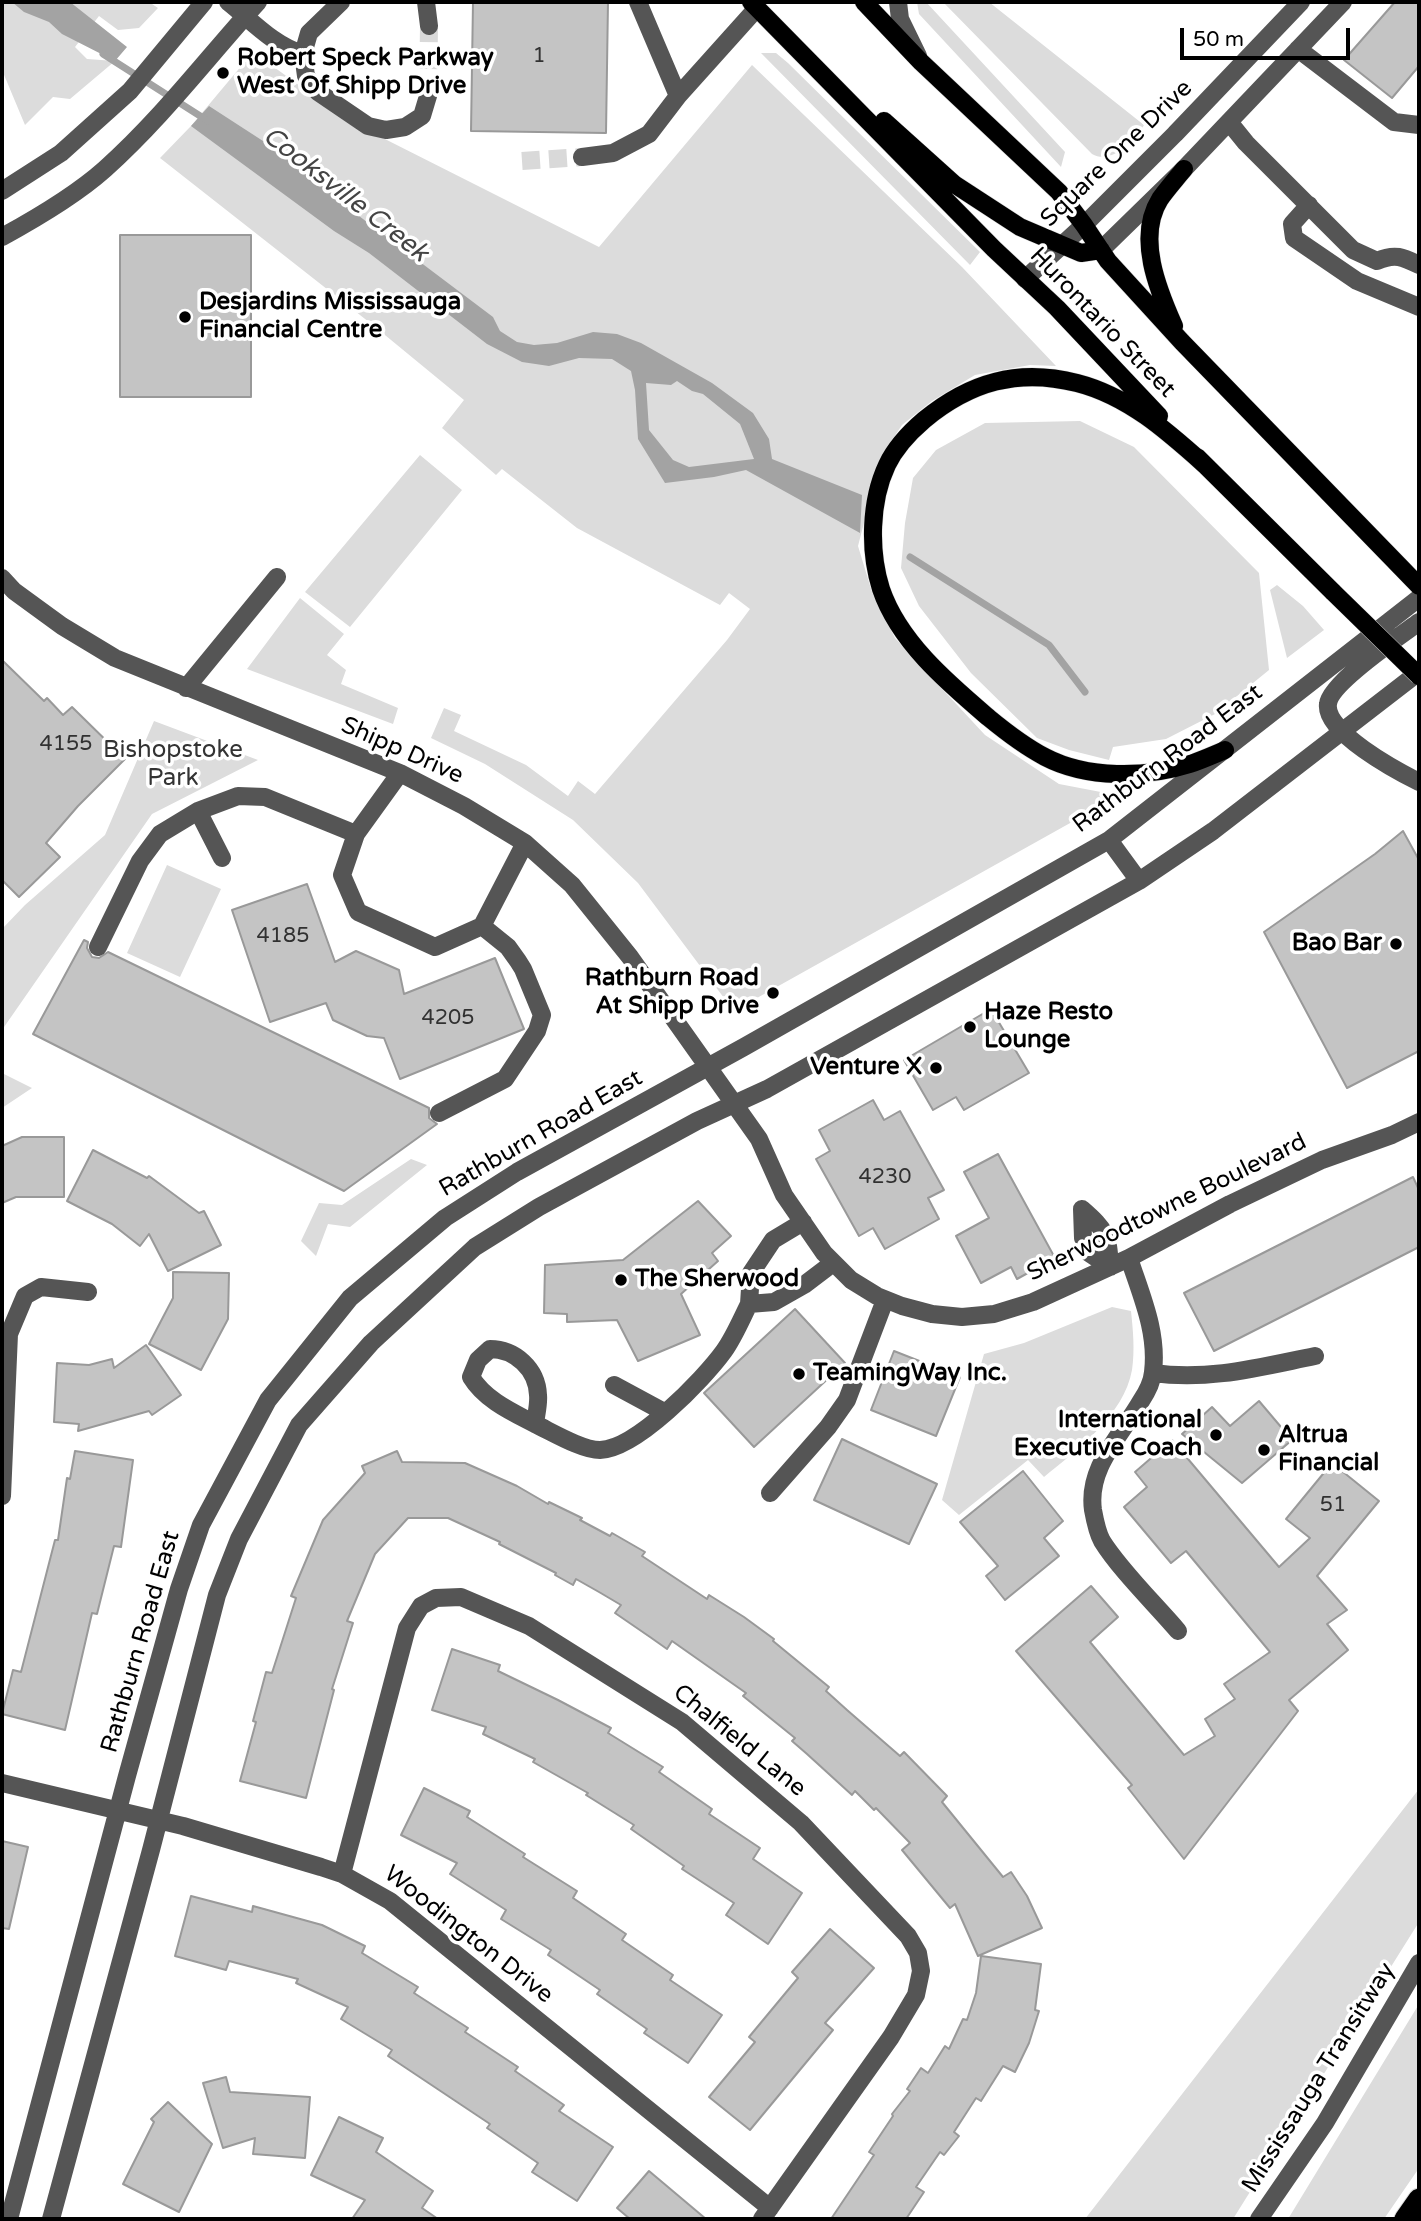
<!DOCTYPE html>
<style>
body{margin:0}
#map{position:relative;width:1421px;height:2221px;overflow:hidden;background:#fff;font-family:"Varela Round",sans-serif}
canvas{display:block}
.frame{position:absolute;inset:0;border:4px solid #000;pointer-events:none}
.scale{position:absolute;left:1180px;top:28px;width:170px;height:32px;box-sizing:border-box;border:4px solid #000;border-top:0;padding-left:9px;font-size:21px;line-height:24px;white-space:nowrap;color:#000;-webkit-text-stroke:5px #fff;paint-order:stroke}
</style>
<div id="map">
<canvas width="1421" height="2221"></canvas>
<div class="frame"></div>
<div class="scale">50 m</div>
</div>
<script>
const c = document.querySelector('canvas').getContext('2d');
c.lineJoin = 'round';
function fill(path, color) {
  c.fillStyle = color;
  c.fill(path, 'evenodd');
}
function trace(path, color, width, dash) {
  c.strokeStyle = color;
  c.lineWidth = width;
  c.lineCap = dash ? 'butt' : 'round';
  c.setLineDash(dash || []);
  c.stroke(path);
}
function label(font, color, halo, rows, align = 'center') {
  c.font = font + ' "Varela Round",sans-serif';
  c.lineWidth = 7;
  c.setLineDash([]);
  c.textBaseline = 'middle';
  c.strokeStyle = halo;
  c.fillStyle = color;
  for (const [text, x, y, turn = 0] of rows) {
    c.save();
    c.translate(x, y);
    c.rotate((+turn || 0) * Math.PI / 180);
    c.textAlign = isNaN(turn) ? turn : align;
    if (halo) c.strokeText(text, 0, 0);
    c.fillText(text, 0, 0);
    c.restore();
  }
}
const green = new Path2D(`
 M2,2H149L158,8L139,28L118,30L99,16L75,47L87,59L115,61L70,99L53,97L25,125L2,70Z
 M917,2H926L1065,152L1061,167L919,14Z
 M943,2H989L1144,125C1134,142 1111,165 1092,154Z
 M253,52L303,88L371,132L599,247L752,65L962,267L1056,366L1030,365L975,375L932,401L902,425L881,457L858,546L872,592L895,638L985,735L1059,784L1106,793L1097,808L748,1003L724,998L638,883L573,820L485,764L431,738L444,708L461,715L454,731L526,765L568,796L578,781L595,794L727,640L750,609L729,593L720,605L577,528L502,469L496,475L442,428L464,400L374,326L160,158L191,126Z
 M761,53H776L788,63L980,252L970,265Z
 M1080,421L1134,447L1259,573L1269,670L1215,714L1166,739L1113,747L1109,760L1069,750L1037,738L971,673L919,606L901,568L905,523L913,478L936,450L985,423Z
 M420,455L462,490L350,627L305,592Z
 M1277,585L1303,606L1324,630L1287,658L1270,590Z
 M300,598L344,634L327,655L346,670L341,684L398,708L393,724L247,669Z
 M154,721L258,760L152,814L2,1030V929L25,905L105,835Z
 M167,865L221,889L180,977L127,953Z
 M2,1073L32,1088L2,1108Z
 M411,1159L427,1165L350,1227L328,1224L316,1256L301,1241L319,1203L342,1205Z
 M1112,1307L1131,1311C1133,1330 1135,1350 1132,1370C1124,1415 1077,1450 1044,1477L1028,1460L959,1515L942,1500L984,1354L1024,1343Z
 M1419,1789V1922L1233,2219H1085Z
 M1419,2004V2168L1384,2219H1288Z`);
const water = new Path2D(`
 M12,2H70L127,47L115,61L62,34L49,22L24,12Z
 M209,106L334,187L359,216L493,317L500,331L517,342L534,345L557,343L593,332L617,334L641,343L712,383L753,413L769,439L772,459L862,495L860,533L746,470L714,477L665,483L638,439L635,390L631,371L612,359L579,358L549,366L522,362L487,344L369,253L334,231L191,126ZM677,381L692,391L703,394L740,424L754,459L689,467L673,460L649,430L646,383L671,385Z`);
const stream = new Path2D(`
 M103,54L208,121
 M910,557L1049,645L1085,692`);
const building = new Path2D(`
 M473,2H608L606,133L471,131Z
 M1395,2H1419V66L1392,98L1344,60Z
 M120,235H251V397H120Z
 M2,660L44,701L47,698L63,715L72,707L125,759L78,806L46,843L60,857L19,897L2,880Z
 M1403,831L1419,860V1051L1347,1088L1264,932L1375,854Z
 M307,884L335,962L356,951L399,970L404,994L495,958L524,1029L400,1079L384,1038L367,1036L333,1020L326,1003L270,1022L232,910Z
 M84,940L88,942L87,948L92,957L99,958L108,952L429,1108V1118L437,1124L344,1191L33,1034Z
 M991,1009L1029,1073L964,1110L956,1097L933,1110L904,1060Z
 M873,1100L884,1120L900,1111L944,1190L928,1198L939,1219L885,1249L873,1228L859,1236L816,1159L830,1151L819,1130Z
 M22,1137H64V1197H16L2,1203V1146Z
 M93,1150L147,1178L149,1176L199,1213L204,1211L221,1245L168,1271L149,1234L140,1246L112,1224L67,1201Z
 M998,1154L1055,1258L1017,1279L1011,1267L981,1283L956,1236L989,1218L964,1172Z
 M1413,1177L1419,1190V1247L1214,1351L1184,1293Z
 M698,1201L731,1236L712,1253L718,1261L681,1294L700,1335L638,1361L617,1320L567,1322V1314L544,1313L545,1265L623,1260Z
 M173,1272L229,1273L228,1319L201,1370L149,1344L173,1298Z
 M795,1309L845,1363L754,1447L704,1393Z
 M146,1345L181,1395L152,1415L149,1411L78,1431L79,1424L54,1422L57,1363L89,1365L112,1359L114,1368Z
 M894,1351L960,1377L936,1436L871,1410Z
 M1259,1401L1292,1440L1242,1483L1182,1434L1212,1407L1230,1426Z
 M842,1439L937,1484L909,1544L814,1500Z
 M1172,1440L1279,1567L1310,1538L1286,1519L1332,1463L1379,1501L1317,1576L1347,1610L1327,1624L1348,1650L1289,1700L1298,1711L1184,1859L1128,1788L1132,1785L1016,1651L1091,1586L1118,1617L1090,1642L1184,1755L1215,1736L1205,1719L1235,1699L1224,1684L1270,1652L1186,1551L1171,1563L1124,1507L1147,1487L1135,1472Z
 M75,1451L133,1460L121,1547L114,1546L97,1614L92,1613L65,1730L2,1714L13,1670L21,1672L55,1540H58L67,1478L70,1479Z
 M397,1451L402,1462L465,1463L517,1486L548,1504L549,1502L582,1518L580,1520L610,1536L612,1533L645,1552L642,1556L707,1599L709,1595L744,1617L774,1639L773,1641L829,1687L826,1691L847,1710L900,1756L904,1752L947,1796L942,1802L1003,1877L1011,1872L1027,1896L1042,1928L978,1956L955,1904L950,1908L902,1850L910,1843L876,1808L874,1810L855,1791L852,1795L807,1754L792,1741L795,1738L743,1696L746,1693L672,1641L667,1649L650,1637L615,1613L621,1605L599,1592L576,1579L573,1585L555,1575L556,1573L499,1544L500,1542L448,1518H408L375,1554L347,1621L353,1623L332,1689L334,1690L306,1798L240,1781L256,1722L253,1721L266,1672L272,1673L296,1598L291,1596L323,1520L365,1473L362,1466Z
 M1023,1471L1063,1521L1044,1538L1059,1556L1005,1600L986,1576L998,1566L960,1522Z
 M452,1649L500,1665L498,1671L558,1700L611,1728L608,1733L663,1767L659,1772L712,1809L709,1814L760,1848L753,1859L802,1893L768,1944L726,1915L734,1903L682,1869L684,1866L631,1829L634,1825L586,1795L588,1793L533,1762L535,1759L483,1734L486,1727L432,1710Z
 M424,1788L470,1811L467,1817L525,1854L523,1857L577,1891L573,1898L626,1934L622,1940L673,1975L670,1980L722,2015L688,2063L644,2033L647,2029L597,1994L600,1990L548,1955L551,1950L501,1919L506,1910L450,1874L457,1863L401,1835Z
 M2,1841L28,1847L9,1929L2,1928Z
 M191,1896L252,1912L253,1906L322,1925L365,1946L362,1953L418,1987L414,1993L468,2028L465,2032L518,2067L515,2071L564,2105L559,2111L613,2147L577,2201L532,2172L538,2163L487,2128L490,2124L388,2056L392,2050L341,2019L348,2007L296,1983L298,1979L229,1961L226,1970L175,1956Z
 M830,1929L874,1968L825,2023L833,2030L750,2130L709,2097L755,2042L749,2037L798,1978L792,1972Z
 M981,1956L1041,1964L1035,2010L1039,2011L1029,2043L1015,2072L1003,2066L981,2101L976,2098L954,2132L959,2136L944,2155L940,2152L916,2187L924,2192L906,2219H831L874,2155L869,2152L893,2116L892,2114L910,2091L907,2089L921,2068L928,2073L945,2046L949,2049L963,2019L967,2020L976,1993Z
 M226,2077L230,2092L310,2097L305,2158L253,2154L255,2138L223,2148L203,2083Z
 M168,2102L212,2144L179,2212L123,2184L154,2122L151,2119Z
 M339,2117L383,2138L376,2152L433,2191L422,2208L438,2219H352L365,2200L311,2175Z
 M649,2171L706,2219H630L617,2208Z`);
const minorTunnel = new Path2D(`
 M428,96L429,26
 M522,161L582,157`);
const minor = new Path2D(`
 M228,2C251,20 274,46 303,54
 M341,2L309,33L303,54L306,76L318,92L368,126L386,130L405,127L422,116L428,96
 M426,2L429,26
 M638,2L678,96
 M898,2L900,19L918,56
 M1298,49L1394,122L1419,125
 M1229,122L1246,143L1353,250L1377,261C1395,253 1403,257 1419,265
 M582,157L613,153L649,134L678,96L757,8
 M2,191L61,153L130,91L204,2
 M1309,205L1292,224L1294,238L1357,281L1419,307
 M2,237C35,219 77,194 105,169C162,118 207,58 258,2
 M1101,250L1184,169L1343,2
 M1025,279L1084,225L1175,134L1301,2
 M2,578L14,591L62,626L115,658L400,773L464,806L525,843L572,885L630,957L759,1139L784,1195L824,1253L851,1280L877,1296L902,1306L932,1314L962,1317L994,1314L1033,1302L1129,1258L1230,1204L1322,1160L1392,1135L1419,1122
 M1419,622C1400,636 1330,683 1328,704C1324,732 1397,771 1419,782
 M186,688L277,577
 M400,773L356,834L342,875L358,912L435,947L482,926L525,843
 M198,811L222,858
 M1109,840L1139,881
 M98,947L140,861L160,834L198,811L238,796L265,797L356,834
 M439,1113L505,1079L537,1031L542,1015L523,969L518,961L508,947L482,926
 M1082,1209L1083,1238L1089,1253L1110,1267
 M1082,1209C1106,1230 1108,1234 1110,1267
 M803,1222L773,1240L751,1273L749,1304L774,1302L804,1285L833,1263
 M1129,1258C1141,1295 1158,1332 1153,1372C1152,1383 1147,1392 1141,1401C1121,1436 1087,1467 1093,1510C1095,1521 1097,1532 1102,1541C1120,1570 1155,1604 1178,1631
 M1153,1373C1209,1381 1260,1367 1315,1356
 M614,1385L664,1412
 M535,1424C536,1415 539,1404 538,1395C537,1369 515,1349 490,1349L478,1360L471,1377C485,1400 512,1412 535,1424C552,1432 582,1450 600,1450C636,1449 703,1380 724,1351C734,1337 741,1320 749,1304
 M770,1493L828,1427L847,1400L885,1300
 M2,1496L9,1334L25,1296L41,1287L88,1292
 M2,1783L183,1826L321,1867L342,1874L390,1901L770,2208
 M342,1874L407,1628L421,1606L436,1598L461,1597L529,1626L682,1722L801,1823L908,1936L918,1953L921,1971L916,1995L891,2037L762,2219
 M9,2219L127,1776L179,1589L201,1525L268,1400L350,1298L445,1218L517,1172L744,1047L1109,840L1419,598
 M51,2219L151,1850L217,1595L239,1539L299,1425L371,1343L475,1247L539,1207L697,1121L767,1089L1139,881L1213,831L1419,672
 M1259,2219L1325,2123L1419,1963`);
const major = new Path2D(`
 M751,2L994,249L1057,308L1159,416
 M864,2L921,62L1059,192L1084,225L1108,261L1182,342L1419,586
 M884,121L954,184L1020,227L1081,253L1101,250
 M1174,326C1158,290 1136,237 1160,199C1167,189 1176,179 1184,169
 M1197,457L1333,592
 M1205,465C1167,431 1128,396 1077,383C1018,368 970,382 924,420C910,432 895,448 887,465C870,501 869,551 881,589C899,642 948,683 989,718C1006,732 1026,747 1045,757C1087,779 1146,778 1190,764C1202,760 1213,755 1225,750`);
const highway = new Path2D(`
 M1405,2219L1419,2199`);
const majorBridge = new Path2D(`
 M1333,592L1419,676`);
const markers = [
 [223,73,7,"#000"],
 [185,317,7,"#000"],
 [1396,944,7,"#000"],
 [773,993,7,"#000"],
 [970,1027,7,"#000"],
 [936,1068,7,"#000"],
 [621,1280,7,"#000"],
 [799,1374,7,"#000"],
 [1216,1435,7,"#000"],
 [1264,1450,7,"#000"]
];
const numberNames = [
 ["1",539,56],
 ["4155",66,744],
 ["4185",283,936],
 ["4205",448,1018],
 ["4230",885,1177],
 ["51",1333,1505]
];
const poiNames = [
 ["Robert Speck Parkway",237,59],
 ["West Of Shipp Drive",237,87],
 ["Desjardins Mississauga",199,303],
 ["Financial Centre",199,331],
 ["Bao Bar",1382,944,"right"],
 ["Rathburn Road",759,979,"right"],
 ["At Shipp Drive",759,1007,"right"],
 ["Haze Resto",984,1013],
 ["Lounge",984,1041],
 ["Venture X",922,1068,"right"],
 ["The Sherwood",635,1280],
 ["TeamingWay Inc.",813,1374],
 ["International",1202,1421,"right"],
 ["Executive Coach",1202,1449,"right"],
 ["Altrua",1278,1436],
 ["Financial",1278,1464]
];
const streetNames = [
 ["Square One Drive",1117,154,-44],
 ["Hurontario Street",1102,323,46],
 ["Shipp Drive",402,751,24],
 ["Rathburn Road East",1168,759,-37],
 ["Rathburn Road East",541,1134,-30],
 ["Sherwoodtowne Boulevard",1167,1208,-26],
 ["Rathburn Road East",141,1642,-74],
 ["Chalfield Lane",739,1741,39],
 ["Woodington Drive",468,1935,38],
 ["Mississauga Transitway",1319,2078,-58]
];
const parkNames = [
 ["Bishopstoke",173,751],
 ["Park",173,779]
];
const waterNames = [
 ["Cooksville Creek",345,195,38]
];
fill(green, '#dcdcdc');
fill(water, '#a3a3a3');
trace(stream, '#a3a3a3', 7);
fill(building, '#c4c4c4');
trace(building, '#999', 2);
trace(minorTunnel, '#d9d9d9', 18, [18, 9]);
trace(major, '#dbdbdb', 19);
trace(highway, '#dbdbdb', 23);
trace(minor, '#555', 18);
trace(major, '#000', 18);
trace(highway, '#000', 21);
trace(majorBridge, '#dbdbdb', 19, []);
trace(majorBridge, '#000', 18);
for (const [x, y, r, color] of markers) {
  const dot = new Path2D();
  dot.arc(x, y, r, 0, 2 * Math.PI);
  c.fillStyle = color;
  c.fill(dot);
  trace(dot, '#fff', 2.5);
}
label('21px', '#313131', null, numberNames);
label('bold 24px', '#000', '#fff', poiNames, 'left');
label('24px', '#000', '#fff', streetNames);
label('24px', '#333', '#fff', parkNames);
label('italic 26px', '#444', '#fff', waterNames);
</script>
